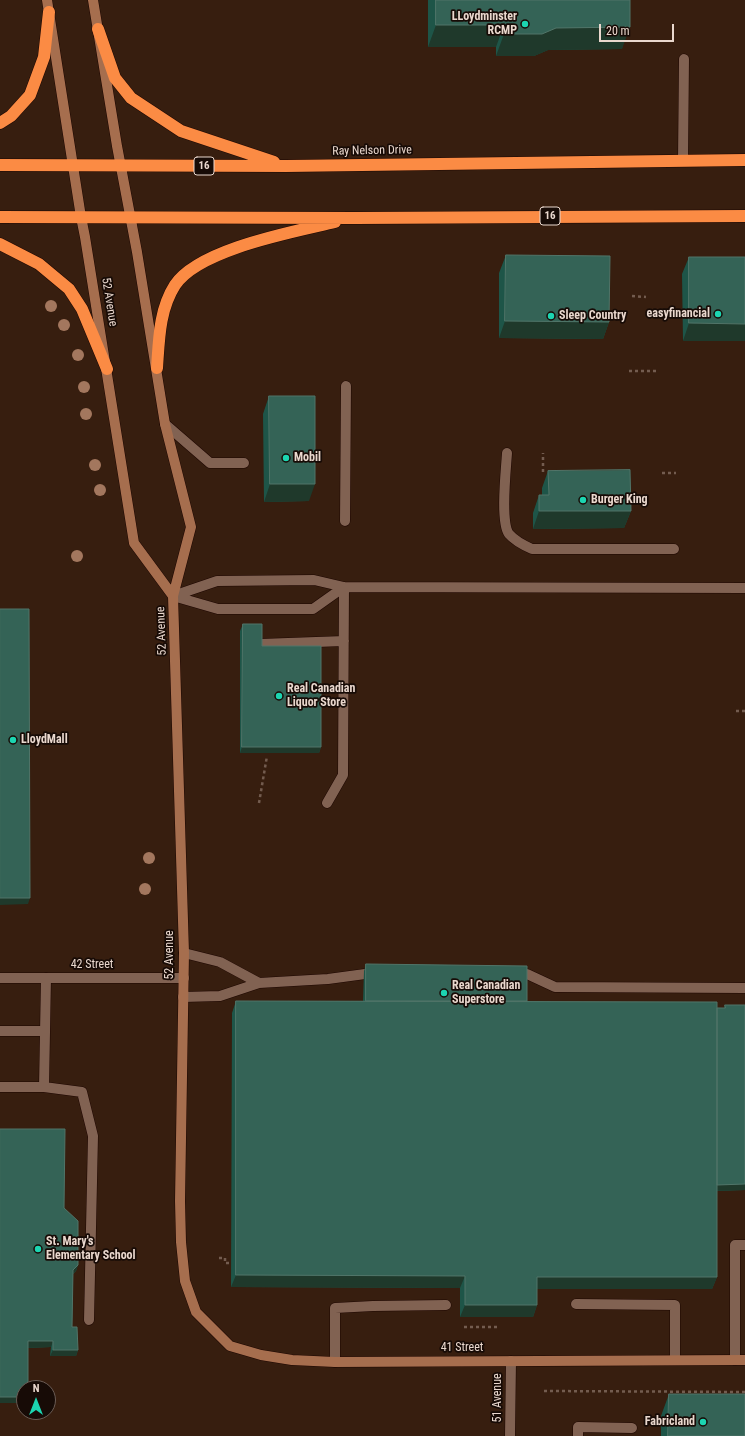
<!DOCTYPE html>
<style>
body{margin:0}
#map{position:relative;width:745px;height:1436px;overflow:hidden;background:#371e0f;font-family:"Roboto Condensed",sans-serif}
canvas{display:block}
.north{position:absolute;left:16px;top:1380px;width:40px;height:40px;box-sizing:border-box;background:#170b06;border:1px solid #6b5d56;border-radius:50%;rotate:0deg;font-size:11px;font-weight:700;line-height:16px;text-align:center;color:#ead8ce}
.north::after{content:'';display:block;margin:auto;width:14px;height:18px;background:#1cd5b1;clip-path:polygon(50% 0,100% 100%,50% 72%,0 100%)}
.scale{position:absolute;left:599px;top:24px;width:75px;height:18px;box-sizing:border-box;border:2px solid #ead8ce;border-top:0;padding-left:5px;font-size:12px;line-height:14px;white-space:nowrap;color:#ead8ce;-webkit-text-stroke:3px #170b06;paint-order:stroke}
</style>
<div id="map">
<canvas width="745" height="1436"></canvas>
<div class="north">N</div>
<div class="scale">20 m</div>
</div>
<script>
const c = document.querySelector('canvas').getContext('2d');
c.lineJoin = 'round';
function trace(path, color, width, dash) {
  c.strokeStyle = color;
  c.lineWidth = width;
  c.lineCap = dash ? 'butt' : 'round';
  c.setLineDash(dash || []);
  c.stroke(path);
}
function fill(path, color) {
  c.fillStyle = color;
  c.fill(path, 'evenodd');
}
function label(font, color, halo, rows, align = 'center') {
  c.font = font + ' "Roboto Condensed",sans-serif';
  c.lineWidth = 3.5;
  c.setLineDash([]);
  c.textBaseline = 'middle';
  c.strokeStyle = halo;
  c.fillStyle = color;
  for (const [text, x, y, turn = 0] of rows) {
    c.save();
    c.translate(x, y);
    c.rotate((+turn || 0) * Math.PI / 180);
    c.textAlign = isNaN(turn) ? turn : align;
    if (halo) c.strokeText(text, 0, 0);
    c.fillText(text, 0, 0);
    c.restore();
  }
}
const path = new Path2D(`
 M632,296L646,297
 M629,371H657
 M543,472V453
 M662,473H676
 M736,711H745
 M259,803L267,756
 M219,1258H225V1263H231
 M464,1327H499
 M544,1391L745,1392`);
const lane = new Path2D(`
 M683,160L684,59
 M165,424L210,463H244
 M507,453C506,470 500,522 509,534C515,541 523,545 532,549H674
 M345,521L346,386
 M173,596L217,581L314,580L344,587L745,588
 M173,596L218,609H313L344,587
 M260,644L344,641
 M327,803L343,775L344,587
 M184,953L220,962L259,983
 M523,974H527L555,987L745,988
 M183,997L220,996L259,983L328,979L365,974
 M0,1031H45
 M0,1087H44L46,978
 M44,1087L82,1092L93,1136L89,1320
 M576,1304L675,1305V1359
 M735,1360V1245H745
 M335,1362V1308L373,1306L446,1305
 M578,1436V1427L632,1428`);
const street = new Path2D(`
 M0,978H184
 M510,1436L511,1361`);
const secondary = new Path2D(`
 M47,0L81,217L85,237L134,543L173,596
 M93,0L117,146L137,252L165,424L191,527L173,596L184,953L180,1201L181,1242L185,1281L196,1312L230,1346L261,1355L292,1360L335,1362L745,1360`);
const highway = new Path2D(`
 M98,29L115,78L131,98L181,131L274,162
 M0,123L11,116L30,95L44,57L49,12
 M0,165L286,166L745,160
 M0,217L355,218L745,216
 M0,244L39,264L69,289L82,309L107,369
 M157,368C159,340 159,310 175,285C199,249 293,232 335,222`);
const trees = [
 [51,306],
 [64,325],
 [78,355],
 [84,387],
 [86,414],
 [95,465],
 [100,490],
 [77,556],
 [149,858],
 [145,889]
];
const wall = new Path2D(`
 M428,0H630L622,49L548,50L534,56H496V47H428Z
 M506,255L609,322L603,339L499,338V273Z
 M689,257H745L683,341L682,274Z
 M269,396L309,501L264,502L263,414Z
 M548,471L631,511L624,528L533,529V513L539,495H542V488Z
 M243,624L262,646L321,747L319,753H240V631Z
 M366,964L527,1001L724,1008L725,1005H745V1190L717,1191V1277L712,1289H537V1305L533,1317H460V1288L231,1287L232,1013L236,1001H363L364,971Z
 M64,1208L78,1265L76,1271L73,1274L72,1327L78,1350L76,1356H50L51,1347L28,1348L24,1403H0Z
 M669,1394L745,1436H661V1416Z`);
const shadedWall = new Path2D(`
 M436,25H504L496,47H428Z
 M630,27L622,49L548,50L534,56H496L504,34L556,28Z
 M505,321L609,322L603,339L499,338Z
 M689,323L745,324V341H683Z
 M270,484H315L309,501L264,502Z
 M539,511H631L624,528L533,529Z
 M242,747H321L319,753H240Z
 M0,898H30L28,904L0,905Z
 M745,1184V1190L712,1191L715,1185Z
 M78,1265L76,1271L70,1276L73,1270Z
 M236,1275L465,1276L460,1288L231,1287Z
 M537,1277H717L712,1289H533Z
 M465,1305H537L533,1317H460Z
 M28,1341H53L51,1347L26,1348Z
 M53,1350H78L76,1356H50Z
 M0,1397H24V1403H0Z`);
const building = new Path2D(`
 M436,0H630V27L556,28L542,34H504V25H436Z
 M506,255L610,256L609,322L505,321Z
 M689,257H745V324L689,323Z
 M269,396H315V484H270Z
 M630,470L631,511H539V495H549L548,471Z
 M0,609H29L30,898H0Z
 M243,624H262V646H321V747H242Z
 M366,964L527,966V1001H366Z
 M236,1001L717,1002V1277H537V1305H465V1276L236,1275Z
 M725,1005H745V1184L717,1185V1008H725Z
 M0,1129H65L64,1208L78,1221V1265L73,1270L72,1327H77L78,1350H53V1341H28V1388H24V1397H0Z
 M669,1394H745V1436H668Z`);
const markers = [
 [525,24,4,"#1cd5b1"],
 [718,314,4,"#1cd5b1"],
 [551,316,4,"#1cd5b1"],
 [286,458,4,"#1cd5b1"],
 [583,500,4,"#1cd5b1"],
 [279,696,4,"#1cd5b1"],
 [13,740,4,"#1cd5b1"],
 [444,993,4,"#1cd5b1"],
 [38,1249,4,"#1cd5b1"],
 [703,1422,4,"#1cd5b1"]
];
const shields = [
 [204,166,20],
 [550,216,20]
];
const shieldNames = [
 ["16",204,166],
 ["16",550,216]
];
const poiNames = [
 ["LLoydminster",517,17,"right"],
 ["RCMP",517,31,"right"],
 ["easyfinancial",710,314,"right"],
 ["Sleep Country",559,316],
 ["Mobil",294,458],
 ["Burger King",591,500],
 ["Real Canadian",287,689],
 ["Liquor Store",287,703],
 ["LloydMall",21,740],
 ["Real Canadian",452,986],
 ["Superstore",452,1000],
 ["St. Mary's",46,1242],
 ["Elementary School",46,1256],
 ["Fabricland",695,1422,"right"]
];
const streetNames = [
 ["Ray Nelson Drive",372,151,-1],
 ["52 Avenue",109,302,81],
 ["52 Avenue",162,631,-92],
 ["52 Avenue",170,955,-90],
 ["42 Street",92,965],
 ["41 Street",462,1348],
 ["51 Avenue",498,1398,-90]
];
trace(lane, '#1e0700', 11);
trace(street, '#1e0700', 11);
trace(secondary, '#1e0700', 11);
trace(highway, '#1e0700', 13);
trace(path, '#735c4f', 2.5, [3, 3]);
trace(lane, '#816252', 10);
trace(street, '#816252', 10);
trace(secondary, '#a66e4e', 10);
trace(highway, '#fb8b44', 12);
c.fillStyle = '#a3775e';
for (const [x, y] of trees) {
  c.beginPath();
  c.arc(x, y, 6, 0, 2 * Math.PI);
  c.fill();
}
fill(wall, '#1e5548');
fill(shadedWall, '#1f392b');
fill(building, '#346356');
trace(building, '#517569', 1);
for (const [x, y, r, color] of markers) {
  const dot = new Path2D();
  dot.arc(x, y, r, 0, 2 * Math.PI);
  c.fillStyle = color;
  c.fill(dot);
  trace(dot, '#170b06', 1.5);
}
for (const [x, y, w] of shields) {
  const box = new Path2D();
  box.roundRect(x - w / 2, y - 9, w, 18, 3);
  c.fillStyle = '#170b06';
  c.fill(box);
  trace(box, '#ead8ce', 1);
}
label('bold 11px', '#ead8ce', null, shieldNames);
label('bold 12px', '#ead8ce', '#170b06', poiNames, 'left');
label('12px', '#ead8ce', '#170b06', streetNames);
</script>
